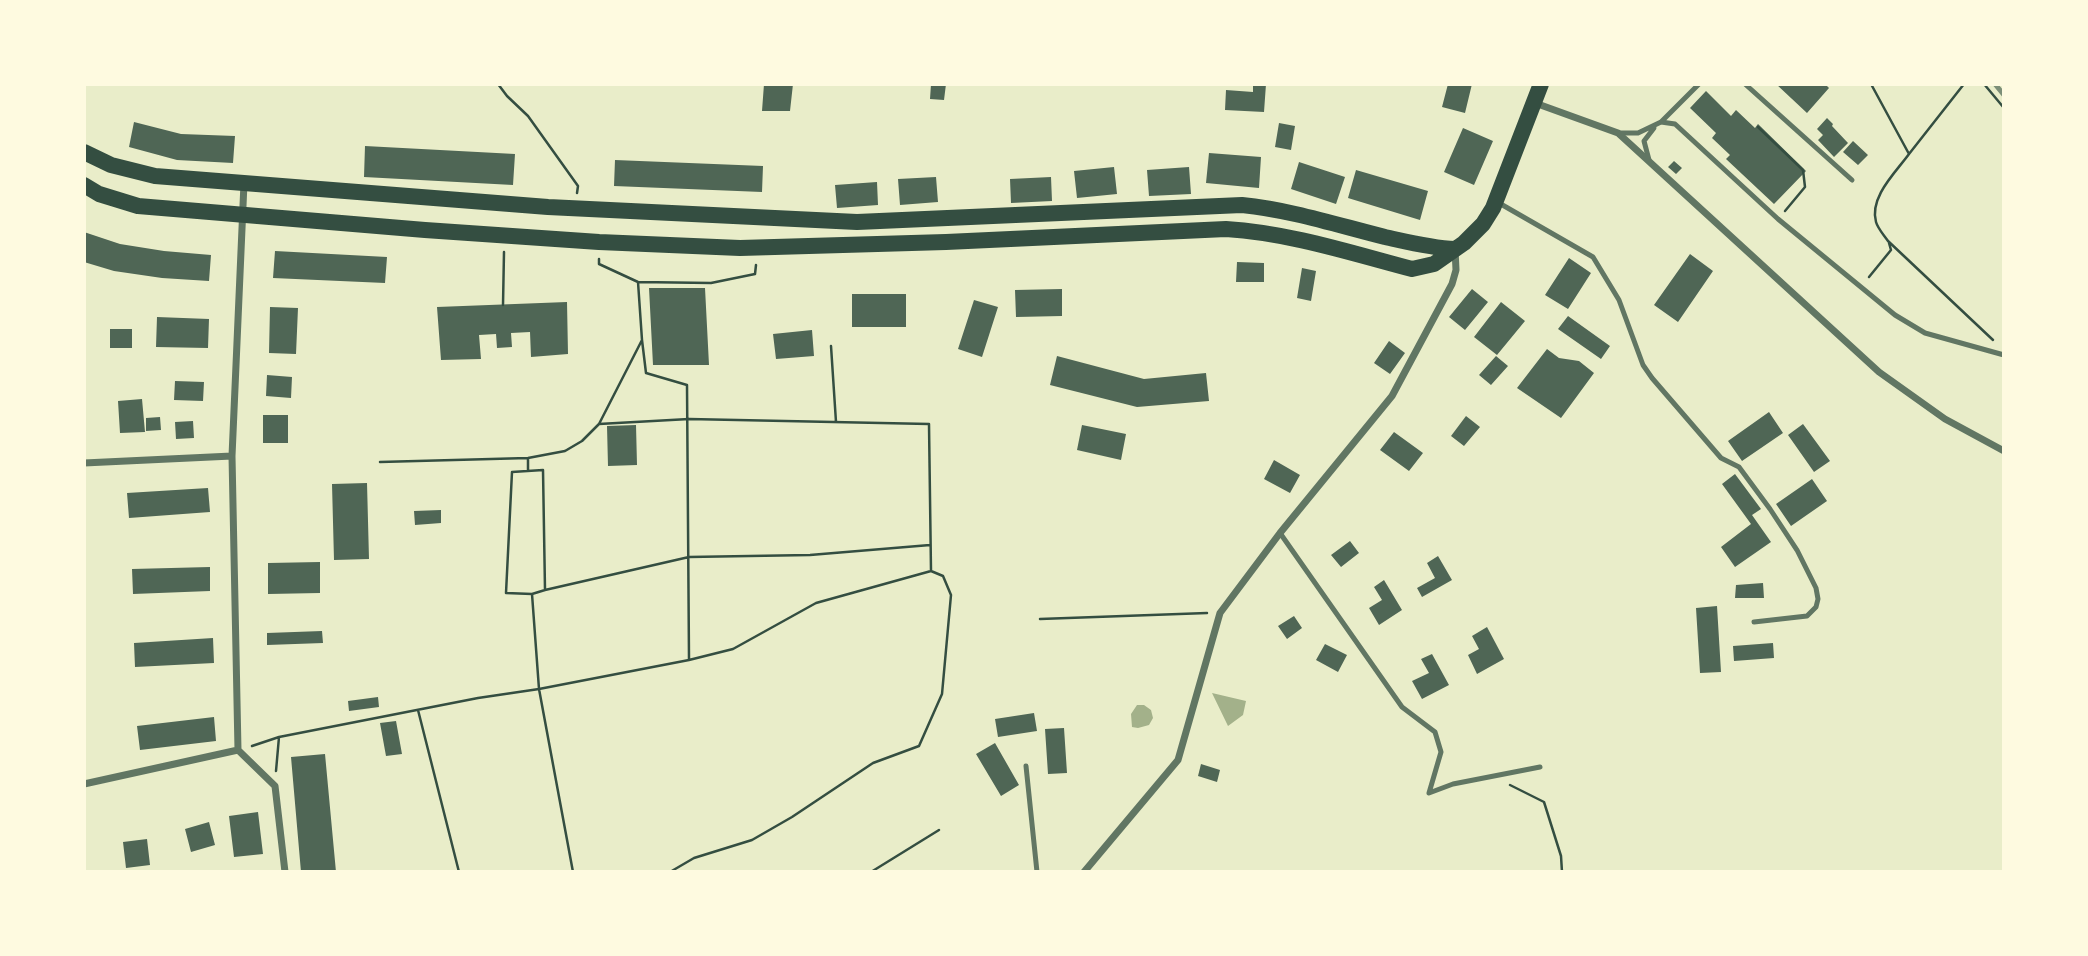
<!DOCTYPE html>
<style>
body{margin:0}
#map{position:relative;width:2088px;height:956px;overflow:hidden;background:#e9edc9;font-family:Manrope,sans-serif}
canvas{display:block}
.frame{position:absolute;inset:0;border:86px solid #fefae0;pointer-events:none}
</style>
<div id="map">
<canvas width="2088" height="956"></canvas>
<div class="frame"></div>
</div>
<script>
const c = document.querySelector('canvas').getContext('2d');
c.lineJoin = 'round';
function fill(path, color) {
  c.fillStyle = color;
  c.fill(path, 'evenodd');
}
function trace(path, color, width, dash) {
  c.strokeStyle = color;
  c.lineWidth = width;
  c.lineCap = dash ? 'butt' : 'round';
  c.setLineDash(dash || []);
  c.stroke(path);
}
const water = new Path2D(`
 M1212,693L1246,701L1243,715L1228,726Z
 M1137,705H1144L1151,710L1153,718L1149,725L1138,728L1132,727L1131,714Z`);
const building = new Path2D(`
 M764,84H793L790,111H762Z
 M931,84H946L944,100L930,99Z
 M1253,84H1266L1264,112L1225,110L1226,90L1253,92Z
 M1448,84H1472L1465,113L1442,107Z
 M1776,84H1825L1829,88L1807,113Z
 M1706,91L1731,116L1736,110L1755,128L1758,124L1806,171L1774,204L1726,159L1730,155L1712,138L1716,133L1690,108Z
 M1827,118L1833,124L1832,126L1848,143L1834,157L1818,140L1823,135L1817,129Z
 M134,122L181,134L235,136L233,163L177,160L129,147Z
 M1279,123L1295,126L1291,150L1275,147Z
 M1463,128L1493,141L1474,185L1444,172Z
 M1853,141L1868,155L1858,165L1843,152Z
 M365,146L515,154L513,185L364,177Z
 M1209,153L1261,157L1259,188L1206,183Z
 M615,160L763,166L762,192L614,186Z
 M1674,161L1682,168L1676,174L1668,167Z
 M1299,162L1345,177L1336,204L1291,189Z
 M1114,167L1117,194L1077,198L1074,171Z
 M1189,167L1191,194L1149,196L1147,170Z
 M1356,170L1428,191L1420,220L1348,198Z
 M936,177L938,202L900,205L898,179Z
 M1051,177L1052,201L1011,203L1010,179Z
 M877,182L878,205L837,208L835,185Z
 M84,232L120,244L164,251L211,255L209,281L162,278L114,271L84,262Z
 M275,251L387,257L385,283L273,278Z
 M1690,254L1713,271L1678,322L1654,305Z
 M1569,258L1591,273L1568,309L1545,295Z
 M1237,262L1264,263V282H1236Z
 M1302,268L1316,271L1311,301L1297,298Z
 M649,288H705L709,365H653Z
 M1062,289V316L1016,317L1015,290Z
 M1472,289L1488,302L1465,330L1449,317Z
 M852,294H906V327H852Z
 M974,300L998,307L982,357L958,349Z
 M567,302L568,354L531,357L530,332L511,333L512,347L497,348L496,334L479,335L481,359L441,360L437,307Z
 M1501,302L1525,321L1497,355L1474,337Z
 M270,307L298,308L296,354L269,353Z
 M1568,316L1610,346L1601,359L1558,329Z
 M157,317L209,319L208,348L156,347Z
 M110,329H132V348H110Z
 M812,330L814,356L776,359L773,334Z
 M1389,341L1405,353L1390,374L1374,363Z
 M1547,349L1559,358L1579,361L1594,373L1561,418L1517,388Z
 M1057,356L1144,379L1206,373L1209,401L1137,407L1050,385Z
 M1496,356L1508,366L1491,385L1479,375Z
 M267,375L292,377L291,398L266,396Z
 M175,381L204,382L203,401L174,400Z
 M142,399L145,432L120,433L118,401Z
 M1769,412L1783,433L1742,461L1728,441Z
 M263,415H288V443H263Z
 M1466,416L1480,427L1464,446L1451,436Z
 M160,417L161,430L146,431V418Z
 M193,421L194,438L176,439L175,422Z
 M1803,424L1830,461L1814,472L1788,435Z
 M636,425L637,465L608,466L607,426Z
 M1082,425L1126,434L1121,460L1077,450Z
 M1394,432L1423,453L1409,471L1380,450Z
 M1274,460L1300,475L1290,493L1264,479Z
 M1735,474L1761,509L1752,515L1771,542L1735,567L1721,547L1751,524L1722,484Z
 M1812,479L1827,501L1791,526L1776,504Z
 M367,483L369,559L334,560L332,484Z
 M208,488L210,512L129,518L127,493Z
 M441,510V523L415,525L414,511Z
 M1350,541L1359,553L1341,567L1331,555Z
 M1438,556L1452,580L1422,597L1417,588L1435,578L1427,563Z
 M320,562V593L268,594V563Z
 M210,567V591L133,594L132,569Z
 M1384,580L1402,610L1379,625L1369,608L1382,600L1374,587Z
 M1763,583L1764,598H1735L1736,585Z
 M1717,606L1721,672L1700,673L1696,608Z
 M1294,616L1302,628L1287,639L1278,626Z
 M1487,627L1504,659L1477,674L1468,655L1479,649L1472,636Z
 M322,631L323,643L267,645V633Z
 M213,638L214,663L135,667L134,643Z
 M1773,643L1774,658L1734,661L1733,646Z
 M1325,644L1347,655L1338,672L1316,660Z
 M1432,654L1449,685L1422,699L1412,681L1429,673L1421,659Z
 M378,697L379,707L349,711L348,701Z
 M1034,713L1037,731L998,737L995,719Z
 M214,717L216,741L140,750L137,726Z
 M396,721L402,754L386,756L380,723Z
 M1064,728L1067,773L1048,774L1045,729Z
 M995,743L1019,785L1001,796L976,754Z
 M325,754L336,872H301L291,757Z
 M1201,764L1220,770L1217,782L1198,776Z
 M258,812L263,854L234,857L229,816Z
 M209,822L215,845L191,852L185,829Z
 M147,839L150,865L126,868L123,842Z`);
const path = new Path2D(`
 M498,84L507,96L528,116L578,186L577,193
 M1871,84L1909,154C1896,172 1869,197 1876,222C1878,229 1884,235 1888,241L1993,340
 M1984,84L2004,108
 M1758,127L1803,170L1805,187L1785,211
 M1909,154L1964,84
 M599,259V264L638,282L711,283L755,274L756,265
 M1869,277L1891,250L1889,243
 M638,282L642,340L599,424L689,419L929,424L931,571L943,576L951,595L942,694L919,746L873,763L792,817L752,840L694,858L670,872
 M503,305L504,252
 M642,340L646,373L687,385L689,659
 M831,346L836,422
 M380,462L528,458L565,451L582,441L599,424
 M528,471V458
 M545,590L689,557L810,555L930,545
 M532,594L545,590L543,470L512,472L506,593L532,594L539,689L573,872
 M1040,619L1207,613
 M418,710L459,872
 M252,746L279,737
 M276,771L279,737L478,698L539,689L689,660L733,649L816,603L931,571
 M1510,785L1544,802L1561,856L1562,872
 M871,872L939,830`);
const service = new Path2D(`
 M1745,84L1852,180
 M1661,122L1699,84
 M1618,133H1638L1661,122L1675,124L1778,219L1895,315L1925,333L2004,355
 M1649,160L1644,141L1654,128
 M1499,203L1593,257L1619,300L1643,365L1652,378L1721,458L1739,467L1770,509L1797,550L1816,588L1818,599L1816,607L1807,616L1754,622
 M1280,533L1402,707L1435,732L1441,752L1429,793L1453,784L1540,767
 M1026,766L1037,872`);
const minor = new Path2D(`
 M1535,103L1618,133L1879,372L1945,419L2004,451
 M244,183L232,456L238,750L275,786L285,872
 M84,463L232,456
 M84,784L238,750
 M1084,872L1178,760L1220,613L1280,533L1392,396L1452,284L1456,270L1455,249`);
const primary = new Path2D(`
 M84,152L111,165L155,176L548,207L857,222L1242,205C1291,210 1337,225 1385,237C1408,242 1431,248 1455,249
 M84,185L99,194L138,206L425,230L599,242L740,248L946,242L1226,229C1290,233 1351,253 1412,269L1434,264L1464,243L1483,224L1493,208L1541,84`);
const rail = new Path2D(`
 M1995,84L2004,95`);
fill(water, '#a3b18a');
fill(building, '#4f6655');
trace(path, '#344e41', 2.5);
trace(service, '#617663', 5);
trace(minor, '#617663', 7);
trace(primary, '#344e41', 16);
trace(rail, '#7c8e77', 5);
</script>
